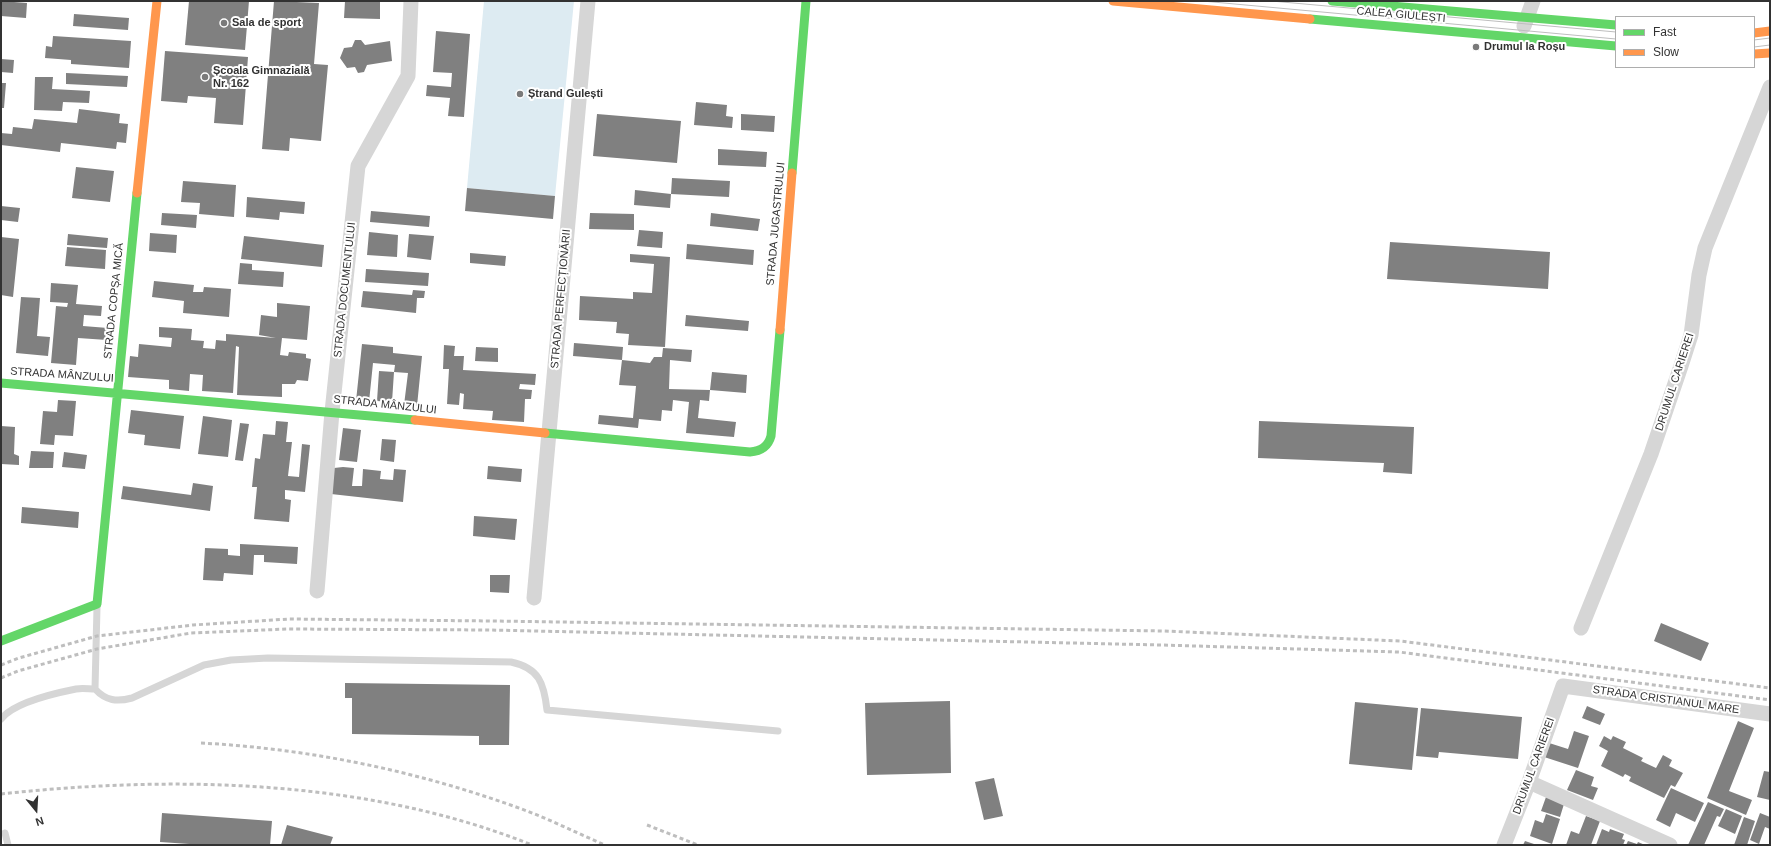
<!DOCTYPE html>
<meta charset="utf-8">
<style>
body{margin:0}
#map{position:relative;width:1771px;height:846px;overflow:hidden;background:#fff;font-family:Arial,sans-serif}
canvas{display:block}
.frame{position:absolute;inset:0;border:2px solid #323232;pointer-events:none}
.legend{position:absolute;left:1615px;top:16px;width:140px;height:52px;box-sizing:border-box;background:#fff;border:1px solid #adadad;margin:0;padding:5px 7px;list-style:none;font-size:12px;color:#323232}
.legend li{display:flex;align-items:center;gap:8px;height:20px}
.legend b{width:20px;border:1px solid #adadad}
.north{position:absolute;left:16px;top:790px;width:40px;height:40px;-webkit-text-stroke:3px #fff;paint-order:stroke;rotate:162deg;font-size:11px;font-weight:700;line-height:16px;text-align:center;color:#323232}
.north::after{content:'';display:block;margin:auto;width:14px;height:18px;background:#323232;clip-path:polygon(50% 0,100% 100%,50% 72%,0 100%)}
</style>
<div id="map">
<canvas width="1771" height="846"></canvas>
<div class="frame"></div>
<ul class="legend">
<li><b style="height:5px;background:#63d668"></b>Fast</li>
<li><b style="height:5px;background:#ff974d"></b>Slow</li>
</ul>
<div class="north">N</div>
</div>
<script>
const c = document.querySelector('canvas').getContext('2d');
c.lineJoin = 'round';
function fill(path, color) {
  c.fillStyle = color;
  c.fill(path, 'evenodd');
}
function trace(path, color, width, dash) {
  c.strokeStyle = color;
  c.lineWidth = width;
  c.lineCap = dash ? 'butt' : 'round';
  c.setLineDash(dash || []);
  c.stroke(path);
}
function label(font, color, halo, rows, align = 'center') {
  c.font = font + ' Arial,sans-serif';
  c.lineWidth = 4;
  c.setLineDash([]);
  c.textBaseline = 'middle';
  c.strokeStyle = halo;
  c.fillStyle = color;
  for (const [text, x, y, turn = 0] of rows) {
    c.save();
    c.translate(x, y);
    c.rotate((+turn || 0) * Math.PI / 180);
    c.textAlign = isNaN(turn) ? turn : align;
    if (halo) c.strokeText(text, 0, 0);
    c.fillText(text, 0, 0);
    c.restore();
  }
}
const water = new Path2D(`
 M484,1H574L555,196L467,188Z`);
const building = new Path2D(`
 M1,1L27,3L26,18L1,16Z
 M189,1H249L245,50L185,45Z
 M274,1L319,3L314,64L328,65L321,141L290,138L289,151L262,149Z
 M345,1H380V19L344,18Z
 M74,14L129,18L128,30L73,26Z
 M436,31L470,34L464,117L448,116L450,98L426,96L427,85L451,87L452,73L433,72Z
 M53,36L131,41L129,68L71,64V60L45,58L46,46L52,47Z
 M355,40H361L365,45L390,41L392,61L367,65L364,72L358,73L355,67L347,68L340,58L344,48L352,47Z
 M165,51L248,57L243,125L214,123L216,98L188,96L187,103L161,101Z
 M1,59L14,60L13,73L1,72Z
 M66,73L128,76L127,87L66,84Z
 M35,77H53L52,89L90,91L89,103L63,102L62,111L34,110Z
 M1,83H6L4,108H1Z
 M696,102L727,105L726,116L733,117L732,128L694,125Z
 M79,109L120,114L119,123L128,124L126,143L117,142L116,149L61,143L60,152L1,145V133L12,134L13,127L32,129L34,119L77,123Z
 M597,114L681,121L677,163L593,156Z
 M741,114L775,116L774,132L741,130Z
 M718,149L767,152L766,167L718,165Z
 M76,167L114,171L110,202L72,198Z
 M672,178L730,181L729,197L671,194Z
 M183,181L236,185L234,217L199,214L200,203L181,202Z
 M467,188L555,196L553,219L465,211Z
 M635,190L671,194L670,208L634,205Z
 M247,197L305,202L304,214L280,212L279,220L246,217Z
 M1,206L20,208L18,222L1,220Z
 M371,211L430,216L429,227L370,222Z
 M162,213L197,215L196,228L161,225Z
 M590,213L634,214V230L589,229Z
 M711,213L760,219L758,231L710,226Z
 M639,230L663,232L662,248L637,246Z
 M369,232L398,235L397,257L367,255Z
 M150,233L177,235L176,253L149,251Z
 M68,234L108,238L107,248L67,245Z
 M409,234L434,236L431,260L407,257Z
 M244,236L324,245L322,267L241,259Z
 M1,237L19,239L13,297L1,295Z
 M1390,242L1550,252L1548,289L1387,279Z
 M687,244L754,250L753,265L686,259Z
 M67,247L106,250L105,269L65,266Z
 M470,253L506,256L505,266L470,263Z
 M630,254L670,257L665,347L628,345L629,334L616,333L617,322L579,320L580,296L633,299V292L652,293L654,264L630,262Z
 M240,263L252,264V270L284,272L283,287L238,284Z
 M366,269L429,273L428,286L365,282Z
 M154,281L194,285L193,292H203L204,287L231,289L229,317L183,313L184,301L152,297Z
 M51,283L78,285L76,304L102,306L101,316L84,315L83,326L108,328L107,340L78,338L76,365L51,363L56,306L67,307L68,303L50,302Z
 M413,290L425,291L424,298H417L416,313L361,307L363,291L412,295Z
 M21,297L40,298L37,336L50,337L48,356L16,353Z
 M277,303L310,306L307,340L282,338L280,355L288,356L289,352L306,354V358L311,359L308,381L297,380L295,384H282V397L237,395L239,347L236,346L233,393L202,391L203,375L190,374L189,391L169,389V380L128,377L130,356L138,357L139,344L171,347L172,338L159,337V327L192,329L191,340L204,341L203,348L215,349L216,340L226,341V334L276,338L259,335L261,315L277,317Z
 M686,315L749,321L748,331L685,326Z
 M574,343L623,347L622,360L573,356Z
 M362,344L393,347V353L422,356L417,406L404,405L408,373L394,372L395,365L373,363L369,402L356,401Z
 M444,345L455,346L454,356H464L463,370L536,374L535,385L520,384L519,389L532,390L531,399H525L524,422L492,420L493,411L463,409L464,394L460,393L459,405L447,404L449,369H443Z
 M476,347L498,348V362L475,361Z
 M663,348L692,350L691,362L670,360L669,389L710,390L709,401L700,400L698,418L736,422L734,437L686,433L689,402L673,400L672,411L662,410L661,421L639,419L638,428L598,424L599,415L633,418L636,386L619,385L622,360L650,363L654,357H662Z
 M379,371L394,372L392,402L377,401Z
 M712,372L747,375L746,393L710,390Z
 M58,400L76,401L73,436L55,435L54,445L40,444L43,411L57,412Z
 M131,410L184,416L180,449L144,445L145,435L128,433Z
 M203,416L232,420L228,457L198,454Z
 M276,421L288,422L286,442H292L288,476L299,477L302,444L310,445L305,492L285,490V499L291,500L289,522L254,519L257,487H252L255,458L260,459L263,434L275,435Z
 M1259,421L1414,427L1412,474L1383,472L1384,463L1258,458Z
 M240,423L249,424L243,461L235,460Z
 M1,426L15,427L14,454L19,456V465L1,464Z
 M343,428L361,430L357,462L339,460Z
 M382,439L396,440L394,462L380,460Z
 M31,451L54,452L53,468H29Z
 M64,452L87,455L85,469L62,467Z
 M488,466L522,469L521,482L487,479Z
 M343,467L354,468L352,486H362L363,469L381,471L380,479L393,480L394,469L406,470L403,502L331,494L334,468Z
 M193,483L213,486L210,511L121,499L123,486L191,495Z
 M22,507L79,512L78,528L21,523Z
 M474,516L517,519L515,540L473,536Z
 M240,544L298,547L297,564L264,562V555H254L253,575L224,573L223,581L203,580L205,548L228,549V555L240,556Z
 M490,575H510L509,593L490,592Z
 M1661,623L1709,643L1701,661L1654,641Z
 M345,683L510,685L509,745H479V736L352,734V698H345Z
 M950,701L951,773L867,775L865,703Z
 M1355,702L1418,708L1412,770L1349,764Z
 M1587,706L1605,714L1600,725L1582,718Z
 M1421,708L1522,717L1518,759L1439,752L1438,758L1416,756Z
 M1738,721L1754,728L1729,791L1752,800L1746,815L1707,798Z
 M1574,731L1589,736L1578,768L1541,756L1546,742L1568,749Z
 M1604,736L1611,740L1613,736L1626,742L1623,748L1643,758L1641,761L1656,768L1663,755L1672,760L1669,766L1683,773L1675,787L1671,785L1664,798L1629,781L1631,777L1625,774L1623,777L1601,766L1608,751L1599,746Z
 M1576,770L1594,777L1591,786L1598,788L1593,800L1567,790Z
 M1764,771L1770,772V800L1757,797Z
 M994,778L1003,816L984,820L975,782Z
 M1671,788L1704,803L1695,822L1676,813L1670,827L1656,820Z
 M1546,797L1564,804L1560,817L1541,811Z
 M1708,802L1724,809L1720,817L1717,816L1704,845H1688Z
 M1726,809L1742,816L1735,834L1718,826Z
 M162,813L272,821L270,845H204L160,842Z
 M1760,813L1770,817V829L1765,827L1759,844L1750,840Z
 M1546,814L1560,819L1552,844L1530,836L1535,820L1543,823Z
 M1586,816L1600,821L1591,845H1566L1571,831L1579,834Z
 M1744,817L1755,821L1747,845H1734Z
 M287,825L333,837L330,845H281Z
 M1602,829L1609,832L1610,829L1624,834L1622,839L1625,840L1623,845H1596Z
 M1525,841L1537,845H1523Z
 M1628,841L1637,844L1638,842L1645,845H1626Z`);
const lane = new Path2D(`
 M97,607L95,689C106,701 117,702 132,698L204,665L231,660L268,658L511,662C539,668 544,683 547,710L778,731
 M1,719C14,702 56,693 76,689C82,688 89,689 95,689
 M5,833L8,845`);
const street = new Path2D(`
 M1524,26L1533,1
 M317,591L332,412L358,166L408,76L411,1
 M534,598L588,1
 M1581,628L1651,454L1681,366L1691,335L1699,275L1705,248L1770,87
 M1529,782L1670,845
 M1504,845L1529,782L1563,686L1770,714`);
const fast = new Path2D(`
 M1332,1L1616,25
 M1310,19L1616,46
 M792,173L806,1
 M1,383L415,420
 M545,433L750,452C761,451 768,447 771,436L780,330
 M1,641L97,604L137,193`);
const slow = new Path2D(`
 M1113,1L1310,19
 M1754,33L1770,31
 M1754,54L1770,53
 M137,193L157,1
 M780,330L792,173
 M415,420L545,433`);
const tram = new Path2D(`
 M1202,1L1616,39
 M1271,1L1616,32
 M1754,40L1770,38
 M1754,47L1770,45`);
const rail = new Path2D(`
 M1,665L19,658L97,636L193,625L289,619L493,621L1164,631L1400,641L1770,688
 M1,678L18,671L97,649L191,633L288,629L490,630L1161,645L1399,652L1770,700
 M201,743C313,749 422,772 527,811C553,821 579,834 605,845
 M1,794C175,775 368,779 532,845
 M647,825L698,845`);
const markers = [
 [224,23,4,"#7a7a7a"],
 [1476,47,4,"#7a7a7a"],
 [205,77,4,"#7a7a7a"],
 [520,94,4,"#7a7a7a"]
];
const streetNames = [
 ["CALEA GIULEȘTI",1401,15,5],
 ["STRADA JUGASTRULUI",776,224,-85],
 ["STRADA DOCUMENTULUI",345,290,-84],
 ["STRADA PERFECȚIONĂRII",561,299,-85],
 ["STRADA COPȘA MICĂ",114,301,-84],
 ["STRADA MÂNZULUI",62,375,4],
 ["DRUMUL CARIEREI",1675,382,-72],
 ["STRADA MÂNZULUI",385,405,6],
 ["STRADA CRISTIANUL MARE",1666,700,8],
 ["DRUMUL CARIEREI",1534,766,-70]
];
const poiNames = [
 ["Sala de sport",232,23],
 ["Drumul la Roșu",1484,47],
 ["Școala Gimnazială",213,71],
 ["Nr. 162",213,84],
 ["Ștrand Gulești",528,94]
];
fill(water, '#ddebf2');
fill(building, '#808080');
trace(lane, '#d6d6d6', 7);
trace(street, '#d6d6d6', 15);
trace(fast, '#63d668', 9);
trace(slow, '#ff974d', 9);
trace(tram, '#bebebe', 1);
trace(rail, '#bebebe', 3, [4, 3]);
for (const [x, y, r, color] of markers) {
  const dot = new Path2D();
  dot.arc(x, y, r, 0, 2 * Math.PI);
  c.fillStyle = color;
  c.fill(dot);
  trace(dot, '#fff', 1.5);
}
label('11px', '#323232', '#fff', streetNames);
label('bold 11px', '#323232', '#fff', poiNames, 'left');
</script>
